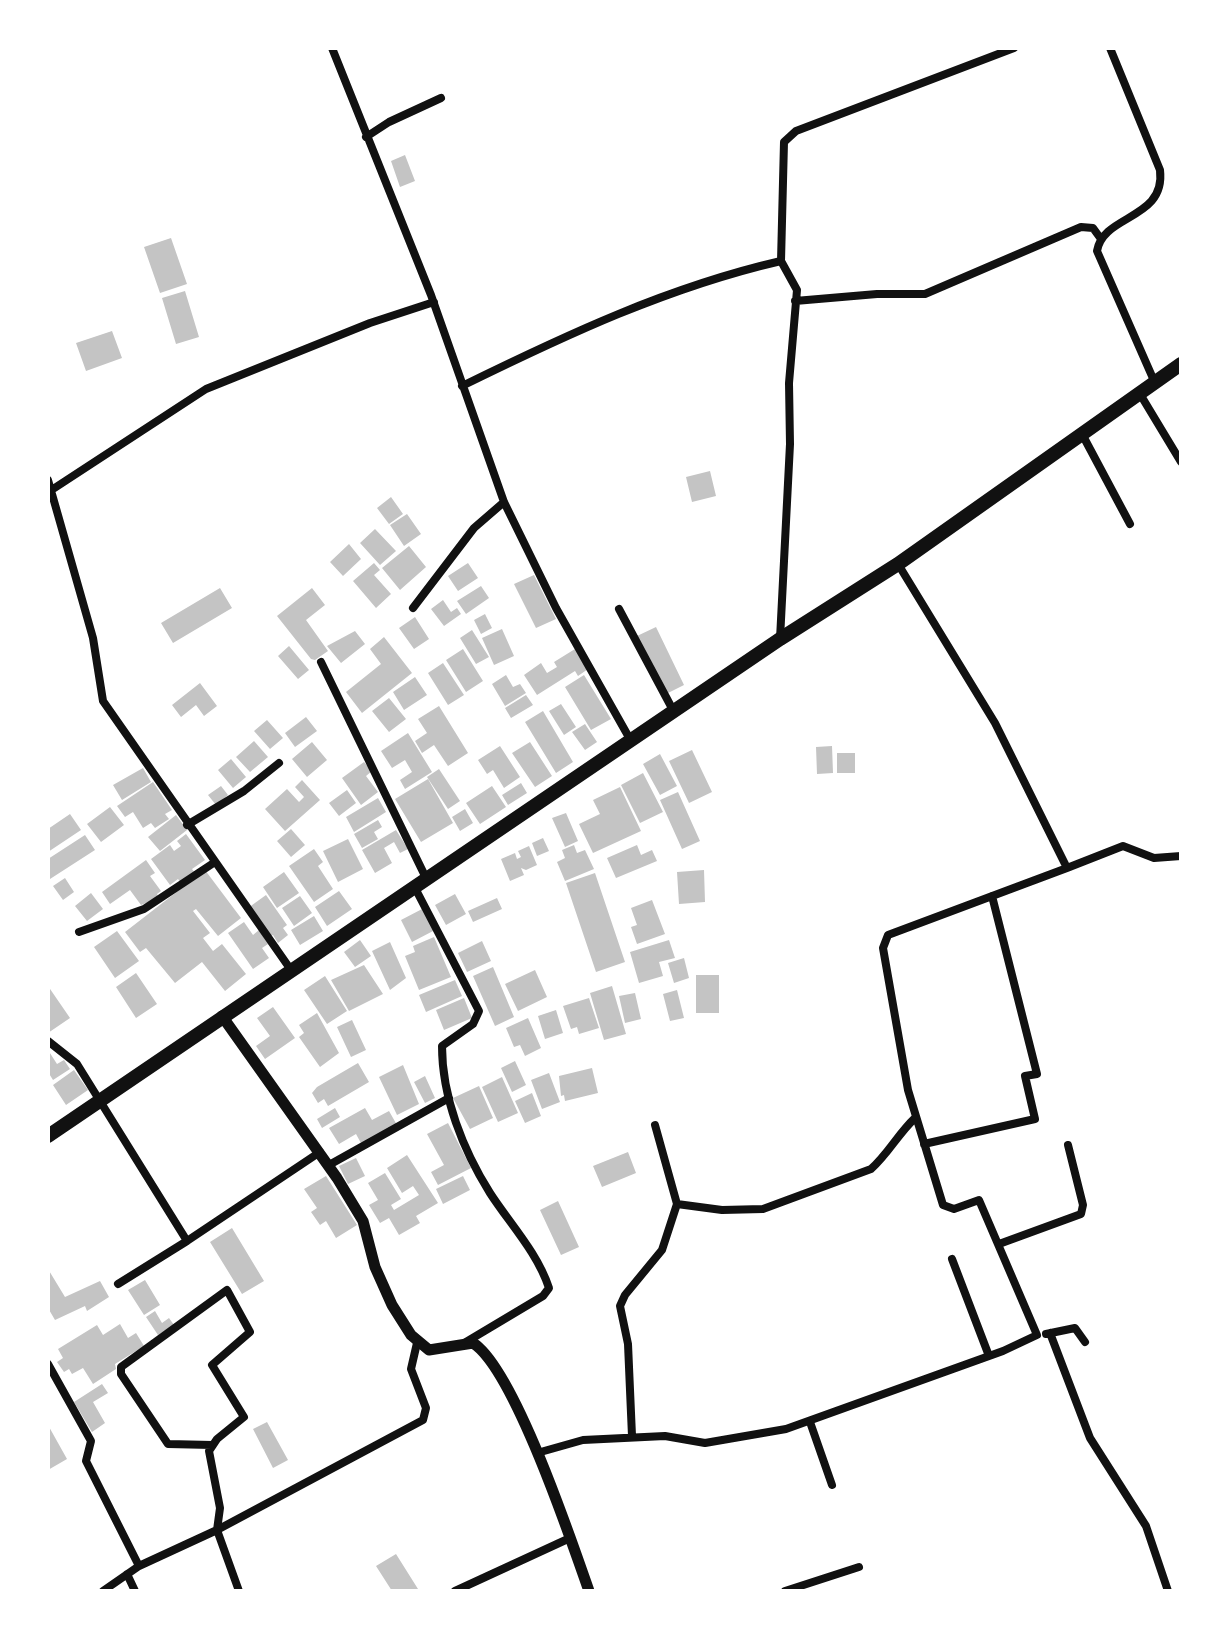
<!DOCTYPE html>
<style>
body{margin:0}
#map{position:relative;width:1229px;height:1639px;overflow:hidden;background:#fff;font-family:Ubuntu,sans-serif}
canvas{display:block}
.frame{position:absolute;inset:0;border:50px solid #fff;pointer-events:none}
</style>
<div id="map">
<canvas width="1229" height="1639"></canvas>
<div class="frame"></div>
</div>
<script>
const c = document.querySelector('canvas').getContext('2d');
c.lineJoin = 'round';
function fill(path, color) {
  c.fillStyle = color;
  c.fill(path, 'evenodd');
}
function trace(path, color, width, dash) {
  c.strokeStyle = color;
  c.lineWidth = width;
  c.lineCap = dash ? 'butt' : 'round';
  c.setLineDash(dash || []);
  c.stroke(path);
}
const building = new Path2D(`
 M405,155L415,181L400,187L391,161Z
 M171,238L187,284L160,293L144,247Z
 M185,291L199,337L176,344L162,298Z
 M112,331L122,358L86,371L76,343Z
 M710,471L716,496L692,502L686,477Z
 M391,497L403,514L389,524L377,508Z
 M407,514L421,534L404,546L390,525Z
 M375,529L396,551L380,565L360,543Z
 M349,544L361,559L343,576L330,562Z
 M409,546L426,567L400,590L382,568Z
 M374,563L380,570L374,575L391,594L376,608L353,581Z
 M468,563L478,578L458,591L448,576Z
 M534,575L556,619L536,628L514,584Z
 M481,586L489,598L466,614L457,601Z
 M220,588L232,608L173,643L161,623Z
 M312,588L325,605L306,620L328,651L315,660L311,659L277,616Z
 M443,600L451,612L457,608L461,614L444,626L431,609Z
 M485,614L492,628L481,634L474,620Z
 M415,617L429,639L414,649L399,628Z
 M656,627L684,685L666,694L637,636Z
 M502,629L514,656L494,665L482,638Z
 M472,630L489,657L476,664L460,638Z
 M355,631L365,644L341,663L327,646Z
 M384,637L412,673L362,713L346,692L381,664L370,649Z
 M289,646L309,670L298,679L278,656Z
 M463,649L483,681L466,692L446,660Z
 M575,649L588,669L578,676L575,671L537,695L524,675L541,663L547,673L557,667L554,662Z
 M443,663L464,695L448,705L428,673Z
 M506,675L513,687L520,684L526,693L505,706L492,684Z
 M584,675L611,719L591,730L565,687Z
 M415,677L427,695L404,710L393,692Z
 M200,683L217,706L204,716L196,705L181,717L172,705Z
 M526,695L533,705L511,718L505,708Z
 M389,698L406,719L389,732L372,711Z
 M561,704L576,727L564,735L549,711Z
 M439,706L468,753L448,766L434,745L422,753L415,741L427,733L418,719Z
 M543,711L573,762L556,773L525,722Z
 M306,717L317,731L295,747L285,733Z
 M267,720L283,738L270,749L254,731Z
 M585,724L597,742L585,750L572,732Z
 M408,733L432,772L405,789L400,780L412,772L405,760L392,768L381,751Z
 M254,741L268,757L250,772L236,757Z
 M312,742L327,760L307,777L292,759Z
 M530,742L552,776L535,787L512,753Z
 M500,746L520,777L504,788L493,770L487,774L478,760Z
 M832,746L833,773L817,774L816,747Z
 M692,750L712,792L689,803L669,761Z
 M837,753H855V773H837Z
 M660,754L677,786L660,795L643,764Z
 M231,759L246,777L233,788L218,770Z
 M364,762L372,771L366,776L378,792L361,805L342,778Z
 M143,768L151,782L122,800L113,785Z
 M439,769L460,801L448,809L427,777Z
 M643,773L663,812L640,823L621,785Z
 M428,779L453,823L421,842L395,799Z
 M302,780L320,800L285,831L265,809L287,789L299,802L304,797L295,787Z
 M153,782L172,810L165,814L169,819L155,828L151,823L143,828L133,812L125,817L117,806Z
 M521,783L527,793L508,805L502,795Z
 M221,786L228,795L216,805L208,795Z
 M492,786L506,807L480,824L466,803Z
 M620,787L641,831L593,853L579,824L600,814L593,800Z
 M347,790L356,803L339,816L329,803Z
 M678,792L700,841L682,849L660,800Z
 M378,798L386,812L354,832L346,817Z
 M110,807L124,825L101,842L87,824Z
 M465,809L473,823L460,831L452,817Z
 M566,813L578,841L565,847L552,818Z
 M70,814L81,830L48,852V829Z
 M176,815L187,830L160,851L148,837Z
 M378,820L382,827L374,832L378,839L362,848L354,834Z
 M291,829L305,845L291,857L277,841Z
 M396,830L408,849L400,853L394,842L384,848L392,863L375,873L362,850Z
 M186,834L205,860L192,869L195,873L181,883L178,879L170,885L151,859L170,845L174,851L181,846L177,841Z
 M85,835L95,850L50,879L48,859Z
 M543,838L549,851L537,856L532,843Z
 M348,839L363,869L338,882L323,851Z
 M574,845L577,853L585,850L594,869L565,881L557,862L565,858L562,850Z
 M637,845L641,855L652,850L657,861L616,878L607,858Z
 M529,846L537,865L526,870L521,868L524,875L510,881L501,859L515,853L517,859L521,857L518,851Z
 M314,849L323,862L318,866L333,889L314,902L289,866Z
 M146,860L155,873L150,876L161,891L157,894L159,898L141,905L130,890L110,904L102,892Z
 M205,870L241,918L218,936L196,909L193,911L210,933L203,938L213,951L222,944L246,974L225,991L202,962L175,983L146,948L140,952L125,932Z
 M704,870L705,902L679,904L677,872Z
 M284,872L299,893L277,908L263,887Z
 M595,873L625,962L596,972L566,883Z
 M65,878L74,892L63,900L53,886Z
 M339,891L352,909L327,926L315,907Z
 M91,893L103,909L87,921L75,906Z
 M455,894L466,914L446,925L435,905Z
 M266,895L287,925L283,928L288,935L278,943L273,935L269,937L248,908Z
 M300,896L312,913L294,926L282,908Z
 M497,898L502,909L473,922L468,911Z
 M652,900L665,934L637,944L631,927L637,925L631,908Z
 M424,908L435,930L412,942L401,920Z
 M314,916L323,931L300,945L291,930Z
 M244,922L253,935L259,930L268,944L262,948L269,958L253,969L228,933Z
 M117,931L139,961L115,978L94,947Z
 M434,937L451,977L419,990L405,956L415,952L413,946Z
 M360,940L371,956L355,967L344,952Z
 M669,940L675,958L659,962L663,976L639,983L630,952Z
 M482,941L491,961L467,972L458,953Z
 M390,942L406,978L390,990L372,951Z
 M684,958L689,978L674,983L668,963Z
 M364,965L383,994L349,1011L331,980Z
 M493,967L514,1017L495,1026L473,976Z
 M535,970L547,997L518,1011L505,984Z
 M136,973L157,1004L136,1018L116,987Z
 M696,975H719V1013H696Z
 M325,976L347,1011L327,1024L304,990Z
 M455,980L462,996L426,1012L419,995Z
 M48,986L70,1018L48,1033Z
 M612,986L626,1034L604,1040L590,993Z
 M677,990L684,1018L670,1021L663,994Z
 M635,993L641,1019L625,1023L619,996Z
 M464,998L472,1018L444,1030L436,1010Z
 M589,998L599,1028L579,1034L577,1027L571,1029L563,1006Z
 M273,1007L295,1038L265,1059L256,1046L270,1036L257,1018Z
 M556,1010L563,1033L545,1039L538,1016Z
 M317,1013L339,1053L320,1067L299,1037L304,1033L299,1025Z
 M528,1018L541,1048L525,1056L520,1045L514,1047L506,1028Z
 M352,1020L366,1050L351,1057L337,1027Z
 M48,1050L57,1064L64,1060L70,1069L53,1080L48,1072Z
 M515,1061L526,1085L512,1092L501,1068Z
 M358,1063L369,1082L328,1106L324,1099L318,1103L312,1093L317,1087Z
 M403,1065L419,1104L397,1115L379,1077Z
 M592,1068L598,1093L565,1101L564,1095L561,1096L559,1076Z
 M74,1070L88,1090L66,1105L53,1085Z
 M549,1073L560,1102L542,1109L531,1080Z
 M425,1076L435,1098L425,1103L414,1082Z
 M502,1077L518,1113L498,1122L482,1087Z
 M479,1086L493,1118L470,1129L453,1098Z
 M532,1093L541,1116L525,1123L515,1101Z
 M335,1108L340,1117L322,1128L317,1119Z
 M365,1108L372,1120L389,1111L397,1125L362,1145L356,1134L339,1144L329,1128Z
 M448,1123L471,1168L438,1185L431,1172L444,1165L427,1134Z
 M628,1152L636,1173L602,1187L593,1166Z
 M407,1155L438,1203L416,1216L420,1223L399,1235L389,1218L380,1223L369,1205L378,1200L368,1183L385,1173L401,1199L391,1205L394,1210L419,1195L413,1186L402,1193L387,1168Z
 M356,1158L365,1176L348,1184L339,1166Z
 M326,1176L357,1225L336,1238L326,1221L320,1225L311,1212L317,1208L304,1189Z
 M463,1176L470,1190L443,1204L436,1189Z
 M558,1201L579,1247L561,1255L540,1210Z
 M232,1228L264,1281L242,1294L210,1242Z
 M48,1269L65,1297L100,1281L109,1297L87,1311L85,1306L55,1320L48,1308Z
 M145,1280L160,1305L144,1315L128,1290Z
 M155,1311L162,1323L169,1318L174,1325L158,1335L146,1317Z
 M120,1324L128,1338L136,1333L144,1346L115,1364L116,1369L93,1384L83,1368L72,1374L69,1369L64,1372L57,1362L63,1358L58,1349L97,1325L103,1335Z
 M102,1384L108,1393L93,1402L105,1423L92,1432L74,1402Z
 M267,1422L288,1460L273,1468L253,1429Z
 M48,1425L67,1459L48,1470Z
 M396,1554L418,1589L415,1591H392L376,1566Z`);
const minor = new Path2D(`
 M332,48L431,295L504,502L556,608L631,741
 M1110,48L1160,170C1166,220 1103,214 1097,251L1155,383
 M366,137L389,122L441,98
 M795,301L877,294H925L1081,227L1093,228L1101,239
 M462,386C566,335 668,287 781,261
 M1140,394L1181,462
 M1082,434L1130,524
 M48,480L93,638L103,701L291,970
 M53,489L206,389L370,323L434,302
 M413,608L474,528L504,502
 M619,609L674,712
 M780,639L790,444L789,383L797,290L781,261L784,142L796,131L1014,48
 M321,662L426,878
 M187,825L244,791L279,763
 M1067,868L1123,846L1154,858L1181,856
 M414,886L479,1011L473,1024L442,1046C442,1097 463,1150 490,1193C510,1224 537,1252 549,1288L543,1296L466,1342
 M79,932L144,909L215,862
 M48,1041L77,1064L187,1241L320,1152
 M924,1144L1035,1119L1025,1076L1037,1074L992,896
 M329,1165L449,1098
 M677,1204L722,1210L763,1209L871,1169C888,1154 898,1134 915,1118
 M999,1244L1081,1214L1083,1205L1068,1145
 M952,1259L989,1356
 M118,1284L187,1241
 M1050,1333L1090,1438L1146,1526L1168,1591
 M1046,1334L1075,1328L1085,1342
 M48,1364L91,1441L86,1461L139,1566L217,1530L239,1591
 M810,1422L832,1485
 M632,1436L628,1344L620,1306L625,1295L662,1250L677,1204L655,1125
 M212,1445L168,1444L121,1374V1367L227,1290L250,1332L212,1365L244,1417L217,1439L209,1451L220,1508L217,1530
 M537,1453L583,1440L665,1436L705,1443L786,1429L1003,1351L1037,1335L979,1200L954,1209L943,1205L908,1090L883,948L888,935L1067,868L995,723L898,564
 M217,1530L423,1420L426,1408L411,1369L417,1343
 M127,1574L135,1591
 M103,1591L139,1566
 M455,1591L570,1538
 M785,1591L859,1567`);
const tertiary = new Path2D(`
 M222,1016L337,1178L363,1221L375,1267L392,1305L411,1335L429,1350L473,1343C514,1369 571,1540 589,1591`);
const primary = new Path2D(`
 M48,1136L780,639L898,564L1181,364`);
fill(building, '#c4c4c4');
trace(minor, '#111', 8);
trace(tertiary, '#111', 11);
trace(primary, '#111', 14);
</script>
